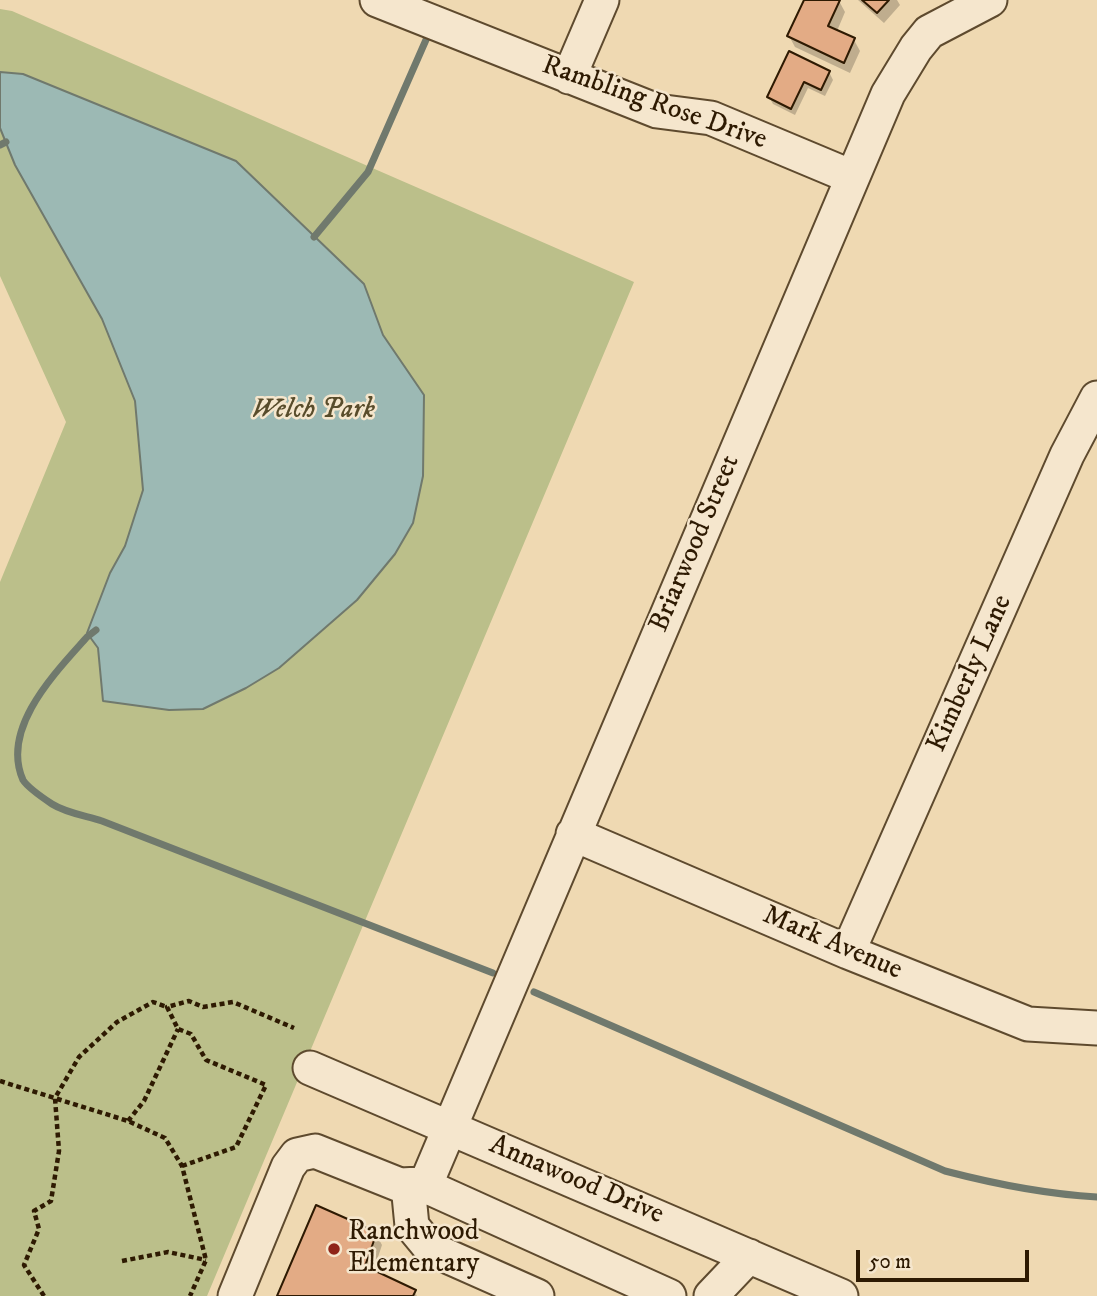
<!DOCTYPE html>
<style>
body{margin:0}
#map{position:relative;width:1097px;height:1296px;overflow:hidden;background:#efd9b2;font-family:"IM FELL DW Pica",serif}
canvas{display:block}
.scale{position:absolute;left:856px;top:1250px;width:173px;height:32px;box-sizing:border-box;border:4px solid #2e1a02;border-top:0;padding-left:9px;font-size:21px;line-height:24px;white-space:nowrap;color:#2e1a02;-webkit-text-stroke:5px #f5e6cd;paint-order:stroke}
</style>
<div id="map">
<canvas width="1097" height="1296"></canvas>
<div class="scale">50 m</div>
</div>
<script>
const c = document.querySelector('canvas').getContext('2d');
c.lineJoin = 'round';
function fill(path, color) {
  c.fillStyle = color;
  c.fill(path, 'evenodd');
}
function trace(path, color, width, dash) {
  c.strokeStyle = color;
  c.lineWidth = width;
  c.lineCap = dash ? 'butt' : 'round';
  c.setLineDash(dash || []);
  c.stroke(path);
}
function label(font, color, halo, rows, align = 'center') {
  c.font = font + ' "IM FELL DW Pica",serif';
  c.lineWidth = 5;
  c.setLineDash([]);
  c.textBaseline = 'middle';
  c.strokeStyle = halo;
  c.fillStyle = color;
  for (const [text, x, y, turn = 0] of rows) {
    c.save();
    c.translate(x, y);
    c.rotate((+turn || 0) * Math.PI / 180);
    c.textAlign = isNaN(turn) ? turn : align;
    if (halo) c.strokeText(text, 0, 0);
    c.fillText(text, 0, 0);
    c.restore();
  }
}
const green = new Path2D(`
 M0,9L12,11L634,282L207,1296H0V582L66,422L0,276Z`);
const water = new Path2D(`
 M0,72L23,74L236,161L364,284L383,335L424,395L423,476L413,523L395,554L357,600L279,668L246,688L203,709L169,710L103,701L98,648L87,633L110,573L125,546L143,490L135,401L102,319L15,165L0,128Z`);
const shadow = new Path2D(`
 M806,0L839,1L845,12L837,31L854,40L860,51L850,73L795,47L789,36Z
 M858,0H897L900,5L884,23Z
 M790,54L829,72L833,80L825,96L808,88L795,115L773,104L769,97Z
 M376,1234L382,1245L373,1272L414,1291L417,1296H279Z`);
const stream = new Path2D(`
 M0,145L6,142
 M314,237L368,172L429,33
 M96,630L87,637C56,672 0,728 23,780C28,788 43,798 52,804C66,813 87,816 102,821L493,973
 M534,992L945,1171C995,1184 1044,1194 1097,1197`);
const building = new Path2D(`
 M804,0H840L828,26L855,38L844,63L787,36Z
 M862,0H889L877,13Z
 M789,51L830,71L821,90L804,82L791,109L767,97Z
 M316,1205L377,1232L365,1266L416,1290L413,1296H277Z`);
const path = new Path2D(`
 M0,1081L128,1121L165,1138L182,1166L206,1260L190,1296
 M128,1121L144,1101L178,1029
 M182,1166L236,1147L266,1085L206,1060L191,1034L178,1029L167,1007L189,1001L203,1007L233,1002L294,1028
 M122,1261L168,1252L206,1260
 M44,1296L24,1265L39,1229L34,1211L51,1201L59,1151L55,1098L79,1057L117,1022L153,1002L167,1007`);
const minor = new Path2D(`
 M377,0L657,111L711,118L852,177
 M569,77L602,0
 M573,834L848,952L1028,1024L1097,1028
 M848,952L1067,455L1097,398
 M310,1068L841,1296
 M421,1184L669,1296
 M408,1185L412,1226L431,1249L537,1296
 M235,1296L288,1167L297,1155L315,1151L400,1185L421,1184L428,1179L888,94L916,48L929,32L990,0
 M711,1296L749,1256`);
const markers = [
 [334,1249,7,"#8f2418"]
];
const streetNames = [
 ["Rambling Rose Drive",654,104,19],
 ["Briarwood Street",696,544,-67],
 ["Kimberly Lane",971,674,-66],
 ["Mark Avenue",832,944,23],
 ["Annawood Drive",576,1181,23]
];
const parkNames = [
 ["Welch Park",313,411]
];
const poiNames = [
 ["Ranchwood",348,1233],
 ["Elementary",348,1265]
];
fill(green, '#bbbf8a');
fill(water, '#9cb9b4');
trace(water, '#70796d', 2);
fill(shadow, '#0003');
trace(stream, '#70796d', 7);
fill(building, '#e3ab85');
trace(building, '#2e1a02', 2);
trace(minor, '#5e4a2e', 37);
trace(path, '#2e1a02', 4.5, [5, 3.5]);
trace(minor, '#f5e6cd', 33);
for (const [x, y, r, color] of markers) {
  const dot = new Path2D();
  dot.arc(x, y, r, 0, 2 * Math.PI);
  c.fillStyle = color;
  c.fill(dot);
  trace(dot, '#f5e6cd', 2.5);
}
label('28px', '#2e1a02', '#f5e6cd', streetNames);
label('italic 28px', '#584c2b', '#f5e6cd', parkNames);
label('28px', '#2e1a02', '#f5e6cd', poiNames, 'left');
</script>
